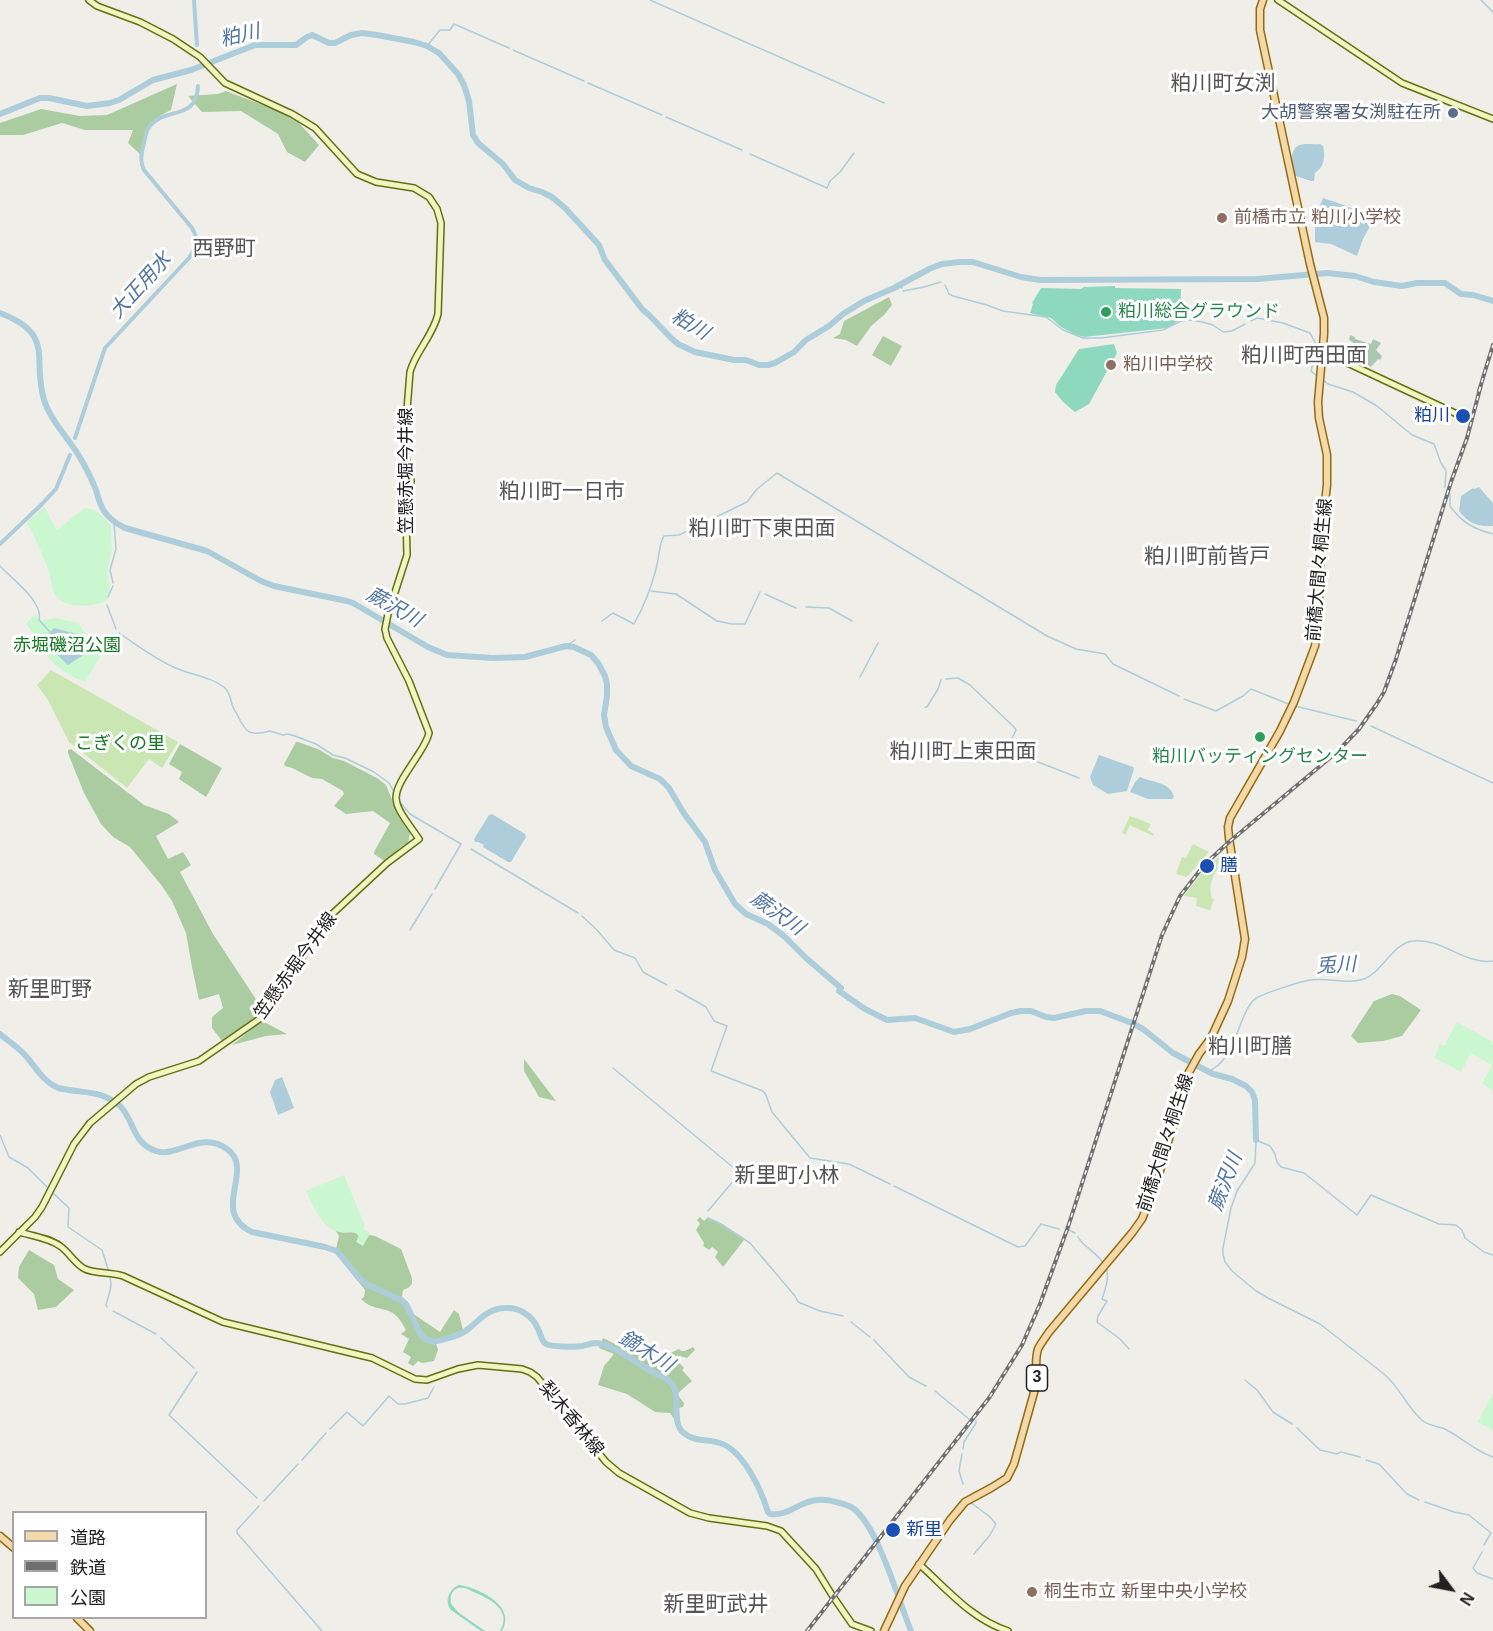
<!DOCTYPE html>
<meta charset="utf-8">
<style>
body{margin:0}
#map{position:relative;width:1493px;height:1631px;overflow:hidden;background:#f0eee8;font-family:Arial,"Noto Sans JP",sans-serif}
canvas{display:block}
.legend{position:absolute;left:12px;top:1511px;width:195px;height:108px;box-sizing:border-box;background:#fff;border:2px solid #a6a6a6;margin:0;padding:8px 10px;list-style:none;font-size:18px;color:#212121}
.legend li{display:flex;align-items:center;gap:12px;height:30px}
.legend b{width:30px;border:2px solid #a6a6a6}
.north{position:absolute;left:1421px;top:1559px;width:60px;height:60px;-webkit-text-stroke:4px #fff;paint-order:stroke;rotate:122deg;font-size:16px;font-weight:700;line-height:24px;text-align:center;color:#212121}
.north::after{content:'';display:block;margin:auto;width:21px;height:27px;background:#212121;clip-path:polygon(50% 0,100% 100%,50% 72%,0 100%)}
</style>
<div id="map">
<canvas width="1493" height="1631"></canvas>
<ul class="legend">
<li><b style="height:8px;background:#f4d8a9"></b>道路</li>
<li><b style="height:8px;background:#6f6f6f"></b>鉄道</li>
<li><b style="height:16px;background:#caf6d0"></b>公園</li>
</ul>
<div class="north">N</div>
</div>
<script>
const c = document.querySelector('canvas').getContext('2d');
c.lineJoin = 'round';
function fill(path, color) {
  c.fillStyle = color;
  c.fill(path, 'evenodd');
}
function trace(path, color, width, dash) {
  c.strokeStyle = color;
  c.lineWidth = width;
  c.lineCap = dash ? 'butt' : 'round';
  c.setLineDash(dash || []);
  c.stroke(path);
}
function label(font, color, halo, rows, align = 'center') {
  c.font = font + ' Arial,"Noto Sans JP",sans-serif';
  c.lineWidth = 6;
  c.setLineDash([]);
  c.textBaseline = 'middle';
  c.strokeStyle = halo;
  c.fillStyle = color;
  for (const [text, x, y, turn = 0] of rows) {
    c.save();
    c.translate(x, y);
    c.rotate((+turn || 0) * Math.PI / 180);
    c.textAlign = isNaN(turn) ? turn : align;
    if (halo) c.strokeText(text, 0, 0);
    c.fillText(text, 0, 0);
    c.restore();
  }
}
const grass = new Path2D(`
 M51,670L178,742L162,768L149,759L127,788L69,742L48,700L37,685Z
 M1130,816L1151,824L1148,830L1154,834L1153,836L1130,825L1125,835L1122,833Z
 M1193,844L1209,852L1187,877L1176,874L1182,857L1186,858Z
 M1219,856L1221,857L1217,866L1218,868C1212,876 1208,889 1212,899H1214L1210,910L1196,906L1197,898L1184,896L1204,870Z`);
const forest = new Path2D(`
 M177,84L171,110C145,123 146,127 140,154L128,143L133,130H85L62,123L23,135H0V123L41,109L80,116L107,115Z
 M226,91L278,111L299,123L319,145L305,162L287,152L278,134L241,111L202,112L188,96L218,94Z
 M889,297L892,305L884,315L871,326L857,346L846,340L833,338L840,334L844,321Z
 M883,336L902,346L891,366L872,355Z
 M296,742H298L318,749L333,758L344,761L377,778L386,785L393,802L410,832L408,844L403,845L387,860H383L374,854V852L390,823L373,811L346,814L334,806L344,794L343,791L322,779L312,778L292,768L285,766L284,764Z
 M180,744L222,768L206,797L179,779L182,772L169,764Z
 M71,749L144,805L169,814L179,822L156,836L168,859L183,852L191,865L180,872L213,934L263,1010L248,1024L222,1041L212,1028V1017L223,1008L219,994L199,1000L192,967L186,933L172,901L162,886L130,847L113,837L101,824L84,793L68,753V750Z
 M1392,994L1400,996L1421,1010L1402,1036L1383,1041L1358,1043L1351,1036L1374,1001Z
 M262,1021L287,1034L266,1036L232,1045Z
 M524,1059L556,1101L539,1097L524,1071Z
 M700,1217L704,1221L707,1218L720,1224L744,1240L723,1267L715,1257L718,1252L712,1247L709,1250L703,1246L704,1243L696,1230L700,1224L697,1220Z
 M336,1231C352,1236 356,1225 363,1245L369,1235L375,1236L401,1249L412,1278V1284L408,1288L403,1290L402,1297L408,1302L412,1313L440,1332L454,1310L459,1314L463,1330L445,1337L435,1339L438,1350L434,1361L422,1363L418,1361L413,1366L408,1363L411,1357L403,1352L409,1339L401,1334L406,1330C392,1300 378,1316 361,1299L364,1297L365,1290L335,1253L339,1236Z
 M29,1250L54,1265L58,1279L74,1290L56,1307L38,1310L34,1294L18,1278L19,1267Z
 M603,1338L623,1348L632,1345L658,1360L667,1369L673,1364L666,1355L679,1349L681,1351H685L693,1347L695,1350L687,1358L680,1356L676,1359L684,1368L682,1370L692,1381L677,1394L684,1403L683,1407L679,1408V1423H677L670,1413L655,1412L627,1394L598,1385L604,1366L614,1354L599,1348Z`);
const cemetery = new Path2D(`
 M1350,335L1355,337V339L1371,344L1373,339L1381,343L1376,350L1382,356L1380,360L1378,359L1371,367L1361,360L1367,352L1349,340Z`);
const park = new Path2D(`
 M44,507L57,530L85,508L95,510L111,525L112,549L107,572L110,590L106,601C93,607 66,609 56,596C51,590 51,577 48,569C42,553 34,536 27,522Z
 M36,615L42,620L56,618L78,623L93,645L97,648L104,650L85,682C71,677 53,666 45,653C39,643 34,633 26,624L33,616Z
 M1457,1022L1493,1042V1090L1482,1084L1492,1065L1471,1053L1461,1072L1435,1058L1439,1044L1444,1046Z
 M344,1175L365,1226L363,1229L370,1233L363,1246L356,1242L359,1235C353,1231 348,1233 340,1232C321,1228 314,1207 306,1191Z
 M1493,1393V1430L1478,1422Z`);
const pitch = new Path2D(`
 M1115,286V288L1181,289L1180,320L1167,328L1084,337L1074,334L1061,327L1051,318L1030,313L1033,304L1032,303L1041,288L1081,289L1084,287Z
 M1114,344L1117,353L1089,404L1075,412L1063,402L1055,392L1056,385L1079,349Z
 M459,1585C479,1588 517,1606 502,1631H500C512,1611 492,1600 476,1593C471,1591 464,1586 458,1588C451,1590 450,1598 451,1604L459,1613L485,1631H481L451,1610C444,1601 449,1589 459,1585Z`);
const water = new Path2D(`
 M1320,144L1323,146C1325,156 1325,166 1315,173L1314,181H1311L1293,175C1292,166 1289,148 1300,145C1306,143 1314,145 1320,144Z
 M1323,198C1337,203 1365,210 1372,223L1363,239L1357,256L1331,244L1315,242V219Z
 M1479,487L1493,503V526C1478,527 1468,523 1459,511L1461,496L1473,488L1474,489Z
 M54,628L77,634L85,654L68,665L43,641Z
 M1099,755L1133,767L1134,769L1127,791L1108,794L1093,785L1090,777Z
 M1140,777C1152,783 1170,781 1174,797L1172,799H1148L1130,792L1135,782Z
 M492,814L525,834L526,837L511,862H508L483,847L484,845L478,842H475L474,839L489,815Z
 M282,1077L294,1108L278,1115L270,1092L275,1080Z`);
const stream = new Path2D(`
 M650,0L884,103
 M1481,0L1493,12
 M427,46L440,30H450L454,24L509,48
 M513,50L584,81
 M588,83L662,115
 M666,117L742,150
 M750,154L827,188L830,181L840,172L854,153
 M900,285L902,288
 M945,285L949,294L953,296L987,305L1003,311L1046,317L1063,330L1083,338H1101L1163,330L1181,321L1191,320L1202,322L1213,325L1223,332L1232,331L1245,324
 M903,291L924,287L941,282
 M1251,321L1257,318L1283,323L1310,333L1316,344L1317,348L1311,371L1319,378
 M1323,380L1328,384L1353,392L1377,406L1412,435L1434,444L1441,463L1446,471L1445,487
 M1447,490L1450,494V506C1462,523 1474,529 1493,534
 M0,566C12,579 44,602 39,620L50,632
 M113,583L110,570L116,549L114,522
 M651,591L676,594L717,621L732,624H745L760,592
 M765,594L796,608
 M108,597L113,586
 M107,605L116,629
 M806,607L829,608L852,621
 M602,621L613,613L634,624C644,606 651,589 656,569C659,560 659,542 664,536L679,535L747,502L757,489L777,473L1047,636L1076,649L1105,654L1113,664L1179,696
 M119,633C137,645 156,660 178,669C192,675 212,677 225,688C230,693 230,698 232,704C233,709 236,712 238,716C246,734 251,736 270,731L283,735L288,734L295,736L316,744L333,755L345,758L374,772L389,783L394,792
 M566,646L575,640
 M84,653L92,651L101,652
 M860,677L878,643
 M946,679L958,678L970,685L1015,728L1016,730L1007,749
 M1184,699L1216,711L1243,696L1251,689L1291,705
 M1295,706L1356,721
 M925,707H927L938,689L941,680
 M1371,726L1493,783
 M1010,753L1025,758L1029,761L1038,762L1079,778
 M399,801L410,814L461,844L435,889
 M471,849L578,913
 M582,916L597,930L614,950L635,958L643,972L667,985
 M410,930L432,894
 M676,990L706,1007L714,1021L727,1026L711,1071L763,1091L766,1095L772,1112L810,1158L849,1164L890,1184
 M613,1068L740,1173L708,1211
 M1208,1071C1237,1062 1239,1006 1258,997C1269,992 1298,982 1310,980C1328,977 1346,985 1364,979C1383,972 1393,942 1414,941C1442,938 1465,965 1493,961
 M0,1135L9,1157L28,1168L48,1188
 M894,1186L1018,1247L1025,1246L1041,1224L1059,1229
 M54,1194L69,1208L68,1227L102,1250L108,1269
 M708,1218L721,1224L750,1243L795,1296L798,1302L820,1311L843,1316
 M1069,1230L1075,1233
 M1078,1237C1084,1248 1095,1250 1103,1263
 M1493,1255L1484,1252L1465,1238L1462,1230L1456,1225L1439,1224L1371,1195L1357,1215L1304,1173L1281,1167L1277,1162L1275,1154L1270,1146L1256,1140L1255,1163L1237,1191L1231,1208L1223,1248V1254L1225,1262L1232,1271L1256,1291L1268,1298L1320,1324L1384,1374C1400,1387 1407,1408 1423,1421C1429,1426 1438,1426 1445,1429C1461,1437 1475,1451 1493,1457
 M1106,1268C1110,1276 1105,1290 1102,1299L1107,1301L1098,1316L1097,1322L1120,1339L1129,1349
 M107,1307L106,1305C108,1296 113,1287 110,1278
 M113,1311L156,1334
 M851,1322L870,1337
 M161,1338L194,1368
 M874,1340L909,1377L926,1386
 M197,1372L169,1415L257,1498
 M1245,1380L1257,1390L1273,1412L1292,1424
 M935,1391L969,1419
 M1297,1428L1320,1450L1337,1454L1341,1452L1360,1457
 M330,1429L347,1412L363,1426L389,1396L398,1404H405L428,1398L434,1387
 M963,1449L964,1442L976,1423V1421
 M962,1454L959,1471L963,1484
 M302,1460L326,1433
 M1366,1460L1379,1464L1407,1494L1419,1500
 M264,1501L298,1464
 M970,1502L989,1516L996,1524L990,1535L974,1554
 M1425,1502L1454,1512L1469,1515L1491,1533L1484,1545
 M259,1506L237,1530V1533L322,1631
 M1482,1552L1473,1568L1477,1573L1493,1579`);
const canal = new Path2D(`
 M194,0L197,45
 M75,438L105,348L189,258C196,248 199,239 192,228L144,170C140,162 141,156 143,147C145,141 145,134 148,129C162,105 197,123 198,86
 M0,544L42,504L56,489L70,455`);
const river = new Path2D(`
 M0,114L40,98H49L87,106L110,103L119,100L153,80L191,70L255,45H296L307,37L312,35L329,43H335L351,35L362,33L377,35L414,42L427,46L439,53L458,74L464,85L469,101L473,135L478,143L503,164L515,180L529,188L542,192L552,197L565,208L599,245L605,260L642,309L649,315L671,338L678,344L695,352L734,360H746L759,365H768L775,363L794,352L806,340L829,326L843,314L864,301L894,288L929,269L942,264L959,262H973L1021,277L1041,280L1258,279L1327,273L1355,276L1374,282L1402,286L1417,283H1445L1461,294L1473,295L1493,301
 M0,313C58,335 30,360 45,403C53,425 71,440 82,461C87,470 92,480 96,490C98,497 100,505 104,511C109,519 117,524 125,528L207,551L261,581L274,586L347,601L353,603L428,647L447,655L493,658L525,657L566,646L574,647L591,655L598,663L605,676L607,684V696L604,715L606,727L616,750L631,766L660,779L669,788L683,812L705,842L715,870L735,904L746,914L768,924L784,936L806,958L841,988L839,991L865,1009L887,1020L915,1018L954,1032L970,1029L1011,1013L1021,1011H1031L1046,1017L1054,1018L1086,1011H1100L1132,1023L1143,1029L1173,1053L1213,1074L1232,1079L1246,1086L1252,1092L1255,1100L1256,1140
 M0,1034C8,1041 18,1047 25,1055C35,1066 42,1080 56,1087C60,1089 65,1089 69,1090C89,1093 104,1092 120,1106C135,1121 132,1143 156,1151C177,1158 201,1130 227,1149C256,1169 209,1212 252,1232L325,1247L337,1251L360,1279L366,1284L401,1300L407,1306L421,1335L425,1339L433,1342C444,1339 459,1337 467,1330C480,1320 488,1308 506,1308C519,1307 533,1316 538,1329C541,1334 541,1341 546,1344C551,1347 576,1347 582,1346C587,1345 591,1343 596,1343C611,1343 642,1367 656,1374C660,1376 665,1377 668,1380C685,1393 668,1422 685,1434C695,1442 709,1439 720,1443C744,1451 761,1490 768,1512L770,1514C788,1517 801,1500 818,1500C827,1499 848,1504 854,1509C878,1527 899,1602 911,1631`);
const secondary = new Path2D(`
 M1278,0L1402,83L1493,119
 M1322,352L1326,353L1459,415
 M19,1232C33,1236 49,1238 60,1246C69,1252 75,1264 85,1269C96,1274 111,1272 123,1276L223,1322L372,1358L415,1379L427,1380L458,1369L478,1365L522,1369L530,1372L537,1377L606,1462L619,1473L690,1513L709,1518L767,1526L781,1531L816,1569L832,1595L852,1624L871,1631
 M0,1252L35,1217L42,1207L74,1144L90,1123L136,1084L149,1077L199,1061L258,1020L273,1003L316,935L329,917L387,863L419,839C390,798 388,800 416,758C421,750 427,742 429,733L409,681L387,638L385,629L388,614L407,555L406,514L411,481L406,456L405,435L410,372C415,352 433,336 438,314L441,223L437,209L429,197L414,188L376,182L357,174L315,128L292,114L225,83L200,57L173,39L140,22L97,6L89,0
 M919,1564C947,1589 971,1619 1008,1631`);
const primary = new Path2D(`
 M0,1536L14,1548
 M77,1618L90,1631
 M884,1631L905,1586L950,1520L965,1502L991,1488L1007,1478L1014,1464L1035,1389C1038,1376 1034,1361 1038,1349C1041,1343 1045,1338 1049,1332L1132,1233L1142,1219L1158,1178L1182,1092L1188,1074L1199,1054L1211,1038L1228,1001L1242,957L1245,939L1229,838L1228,827L1230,818L1280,731L1294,702L1315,646L1318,624L1321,537L1327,485V455L1319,418L1318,402L1324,334V318L1310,264L1260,30V9L1263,0`);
const rail = new Path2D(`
 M1479,391L1493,345
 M807,1631L989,1398L1022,1345L1040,1304L1068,1227L1162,935L1180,896L1205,864L1229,842L1337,752L1359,729L1376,705L1384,692L1396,659L1451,482L1467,438L1481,385`);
const markers = [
 [1453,113,6,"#5c6f8a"],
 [1222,218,6,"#8d6e63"],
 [1106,312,6,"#2e9e5b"],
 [1111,365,6,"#8d6e63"],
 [1463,416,8,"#1a4fb4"],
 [1260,737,6,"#2e9e5b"],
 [1207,866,8,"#1a4fb4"],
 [893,1530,8,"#1a4fb4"],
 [1032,1592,6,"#8d6e63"]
];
const shields = [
 [1037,1378,21]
];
const shieldNames = [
 ["3",1037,1378]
];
const serviceNames = [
 ["大胡警察署女渕駐在所",1441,113]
];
const educationNames = [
 ["前橋市立 粕川小学校",1234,218],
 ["粕川中学校",1123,365],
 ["桐生市立 新里中央小学校",1044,1592]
];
const leisureNames = [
 ["粕川総合グラウンド",1118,312],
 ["粕川バッティングセンター",1260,757,"center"]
];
const transitNames = [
 ["粕川",1450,416,"right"],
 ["膳",1220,866],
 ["新里",906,1530]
];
const streetNames = [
 ["笠懸赤堀今井線",407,471,-90],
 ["前橋大間々桐生線",1320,570,-85],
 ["笠懸赤堀今井線",296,966,-54],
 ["前橋大間々桐生線",1166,1143,-72],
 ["梨木香林線",571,1419,51]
];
const parkNames = [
 ["赤堀磯沼公園",67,646],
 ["こぎくの里",120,744]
];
const waterNames = [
 ["粕川",240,36,-13],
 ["大正用水",141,286,-48],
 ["粕川",690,325,31],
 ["蕨沢川",394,608,29],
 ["蕨沢川",777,914,35],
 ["兎川",1336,966,-3],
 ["蕨沢川",1226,1182,-69],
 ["鏑木川",646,1352,31]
];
const quarterNames = [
 ["粕川町女渕",1223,84],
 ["西野町",224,249],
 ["粕川町西田面",1304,356],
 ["粕川町一日市",562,492],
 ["粕川町下東田面",762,529],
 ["粕川町前皆戸",1207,557],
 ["粕川町上東田面",963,752],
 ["新里町野",50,990],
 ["粕川町膳",1250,1047],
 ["新里町小林",787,1176],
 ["新里町武井",716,1605]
];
fill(grass, '#c9e6b3');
fill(forest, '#abcca1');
fill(cemetery, '#abc7b1');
fill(park, '#caf6d0');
fill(pitch, '#8ed8bf');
fill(water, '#adcdda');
trace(stream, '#adcdda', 1.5);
trace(canal, '#adcdda', 4);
trace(river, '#adcdda', 6);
trace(secondary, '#61710f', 8);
trace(primary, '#916c0d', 9);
trace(secondary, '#f0f5c2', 5);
trace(primary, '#f4d8a9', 6);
trace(rail, '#6f6f6f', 4);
trace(rail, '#fff', 1.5, [4.5]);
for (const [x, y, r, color] of markers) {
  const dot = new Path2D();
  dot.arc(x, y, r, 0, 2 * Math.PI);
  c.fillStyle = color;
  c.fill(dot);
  trace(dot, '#fff', 2);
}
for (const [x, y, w] of shields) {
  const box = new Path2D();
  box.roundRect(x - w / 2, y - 13, w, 26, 4.5);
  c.fillStyle = '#fff';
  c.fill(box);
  trace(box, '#212121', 1.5);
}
label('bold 16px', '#212121', null, shieldNames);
label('18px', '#4e5e75', '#fff', serviceNames, 'right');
label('18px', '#785e54', '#fff', educationNames, 'left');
label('18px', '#27864d', '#fff', leisureNames, 'left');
label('18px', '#164399', '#fff', transitNames, 'left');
label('18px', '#212121', '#fff', streetNames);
label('18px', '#167823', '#fff', parkNames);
label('italic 20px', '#5175a1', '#fff', waterNames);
label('21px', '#545454', '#fff', quarterNames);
</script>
